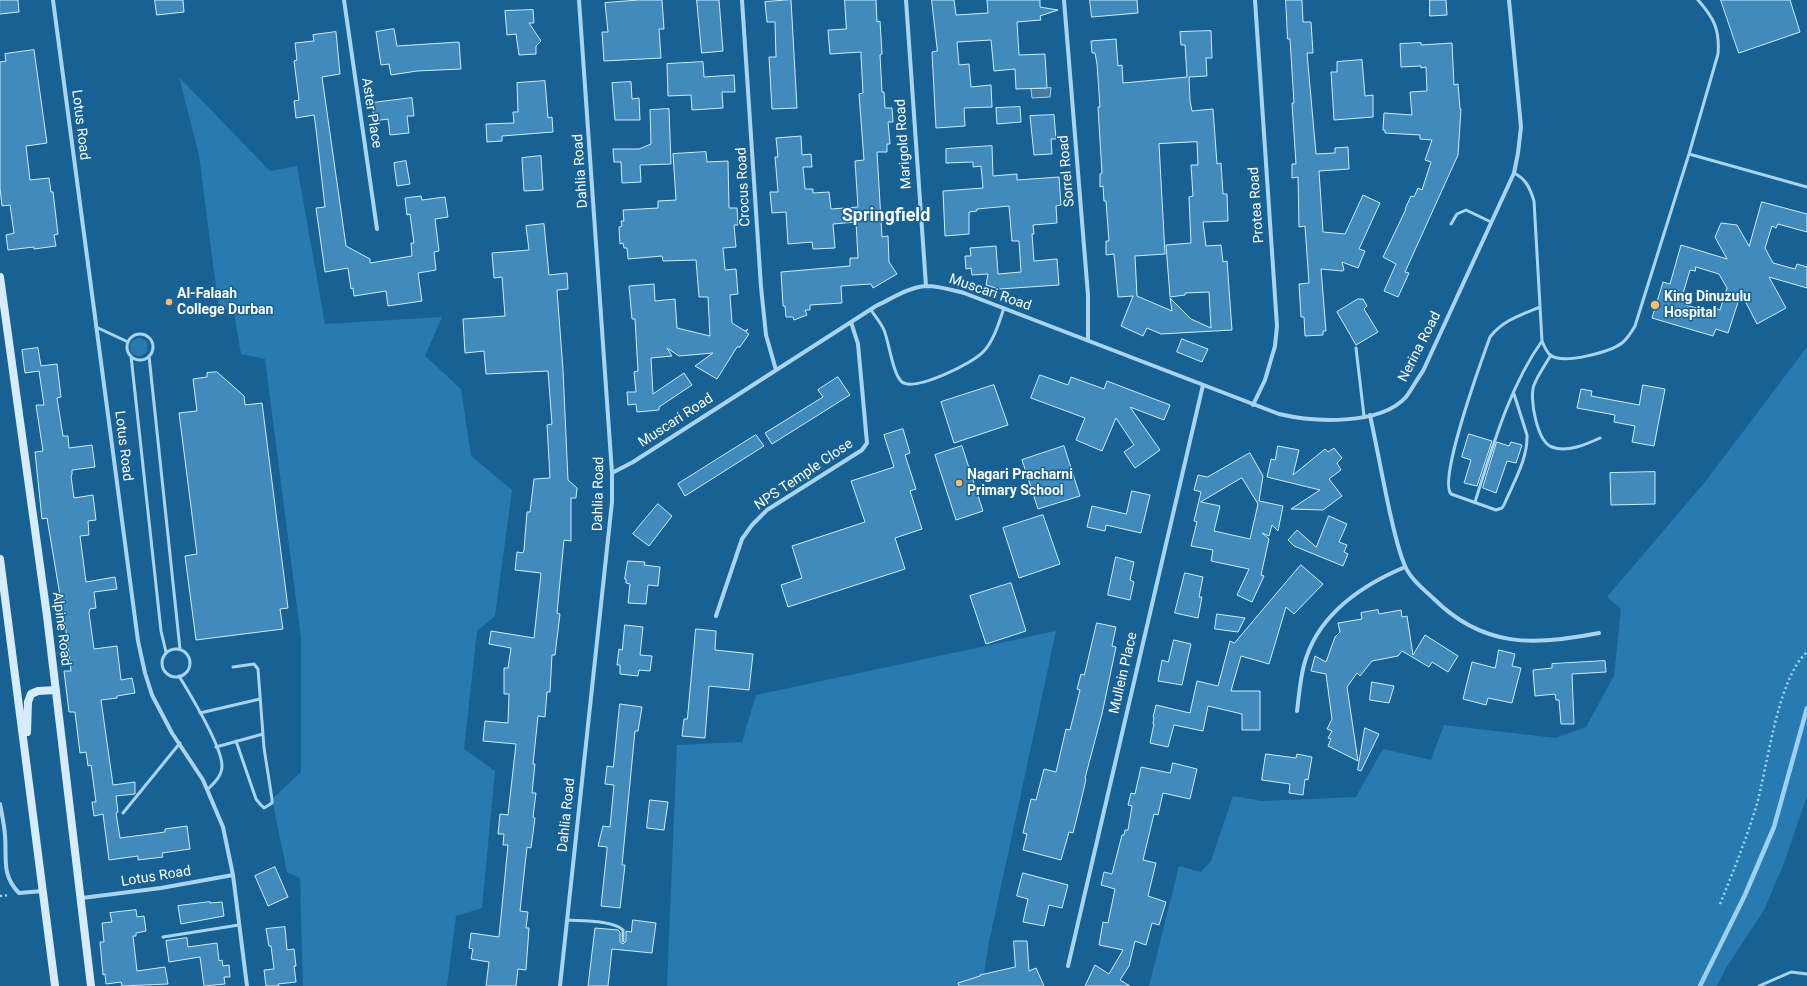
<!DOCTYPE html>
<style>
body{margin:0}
canvas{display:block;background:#186194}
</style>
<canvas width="1807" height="986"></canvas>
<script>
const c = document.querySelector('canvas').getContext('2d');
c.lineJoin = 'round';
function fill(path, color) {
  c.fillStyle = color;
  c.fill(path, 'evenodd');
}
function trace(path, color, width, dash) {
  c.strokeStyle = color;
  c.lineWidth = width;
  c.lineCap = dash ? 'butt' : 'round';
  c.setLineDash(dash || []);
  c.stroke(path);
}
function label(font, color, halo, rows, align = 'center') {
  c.font = font + ' Roboto,sans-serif';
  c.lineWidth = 3;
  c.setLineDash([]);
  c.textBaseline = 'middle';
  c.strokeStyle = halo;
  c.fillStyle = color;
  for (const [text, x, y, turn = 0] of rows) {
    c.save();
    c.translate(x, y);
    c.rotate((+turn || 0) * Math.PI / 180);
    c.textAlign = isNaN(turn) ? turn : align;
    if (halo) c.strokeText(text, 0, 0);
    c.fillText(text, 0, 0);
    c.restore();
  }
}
const green = new Path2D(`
 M179,77L270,171L297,166L325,324L442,317L425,356L461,389L471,456L512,490L495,616L477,631L464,749L495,771L482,908L456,916L447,986H303L300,878L287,872L272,799L301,772V638L265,359L241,354L234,313L218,303L199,155Z
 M130 347a9 9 0 1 1 18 0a9 9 0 1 1-18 0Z
 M1807,347V796L1784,863L1764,910L1726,968L1717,986H1149L1179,866L1201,872L1211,861L1233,796L1262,801L1356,797L1383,749L1431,760L1444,725L1555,738L1586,727L1614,676L1621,609L1607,597L1705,482Z
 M1056,631L989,942L982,986H667L677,745L742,742L756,695Z`);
const water = new Path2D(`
 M1051,88L1050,97L1032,98L1031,89Z`);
const stream = new Path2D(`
 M1700,986L1745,895L1774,827L1807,708`);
const building = new Path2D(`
 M0,0H18L19,12L0,14Z
 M155,0H183L184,12L157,15Z
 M639,0H662L664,29H659L661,58L604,61L602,32H608L605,3Z
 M697,0H719L723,51L702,53Z
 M791,0L797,108L772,109L769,57H776L775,22H767L765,2Z
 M845,0H876L877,22L880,21L882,54L880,55L882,92H884L885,108H892L893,122H888L890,144H887V152H877L882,237L888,236L889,262L897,274L873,288L871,284L841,286L842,303L810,305V310H805L807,315L794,320L793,317H786L785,306H783L781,272L850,266V258H858L856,222L833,224L835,248L813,249L812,242L788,244L786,212L772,213L770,192H778L775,157H778L776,138L801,136L802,155L811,154L812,167H803L805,189H813V193L829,192L831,209L858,207L855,161L864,160L859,94L863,93L861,56V52L830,54L828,30L846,29Z
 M932,0H954L956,15L988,13L987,0H1040V7L1058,10L1040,16L1041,20L1017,22L1019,55L1045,54L1047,88L1016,89L1015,69L994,71L991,40L957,42L959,65L969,64L971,87L991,85L992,107L964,108L965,126L936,128L932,52L937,51Z
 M1090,0H1137L1138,13L1092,17Z
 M1286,0H1302L1303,22H1311L1313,53H1307L1316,154L1335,153V148L1348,147L1349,169L1319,171L1323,232L1345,234L1363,195L1380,203L1359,249L1365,251L1358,268L1342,262L1344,270L1342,271L1321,269L1326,331H1323V335L1305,336L1304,317H1301L1299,284L1309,283L1305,226L1299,227L1298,177L1292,178V164H1296L1292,103H1294L1290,39H1288Z
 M1430,0H1446L1447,15L1430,16Z
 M1721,0H1790L1800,32L1739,53Z
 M533,10L534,23H529L541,41L536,46V54L519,55L516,34L507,35L505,11Z
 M394,29L397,46L459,42L461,69L417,71L391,75L389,64L381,65L376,32Z
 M1211,31L1212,58H1206L1207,76L1189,77L1190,101L1192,111L1213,109L1217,164L1221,163L1223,194H1227L1228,221L1203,222L1206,246L1221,245L1223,262L1227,261L1232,330L1161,334L1147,328L1143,336L1121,326L1133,296L1118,297L1114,254L1106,255V241H1109L1106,201H1104L1103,186L1100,187V174L1102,173L1098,107H1100L1097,64L1095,53H1092L1091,41L1116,39L1118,66L1122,65L1123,83L1187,77L1185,45H1181L1180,32ZM1197,142L1198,165H1191L1193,196L1189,197L1191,243L1166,245L1170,297L1185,295V293L1209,292L1211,328L1191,319L1170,298L1172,311L1137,296L1135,256L1165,254L1159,144Z
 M336,32L340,74L322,77L346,246L370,259V263L412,256L411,243H414L412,229L410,214L407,215L405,198L421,196L422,200L445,197L448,217L435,219L439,251L434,252L436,270L418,273L422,301L388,306L386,291L354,296L353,288L351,289L348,268L325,272L316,208L325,207L316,129L314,115L296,118L294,101L299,100L294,61L297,60L295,43L314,41L313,35Z
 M1421,43V45L1452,43L1454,85L1458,84L1460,109H1461L1458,155L1405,272L1409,273L1398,297L1384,291L1396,264L1383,257L1406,209H1405L1411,196L1414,197L1418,188L1422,190L1431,162L1425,160L1432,140L1420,139V135L1385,133V130H1383L1384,113L1412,115L1410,92L1427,91L1426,67L1421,68V66L1401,67L1400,44Z
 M34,50L47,143L26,146L30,180L49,178L51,192H53L58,234L54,235L56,246L34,249V247L8,250L6,235L14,233L10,205L2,206L0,188V62L6,61L5,54Z
 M1362,60L1365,96L1373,95V117L1334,120L1331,72H1337V62Z
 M703,62L704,77L734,75L735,92H722L723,108L692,110L691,95L668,96L667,64Z
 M545,81L548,118L552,117L553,132L502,136V141L487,142L486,124L514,123L513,112H518L517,83Z
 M631,82L632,99L639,98L640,120H615L612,83Z
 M412,98L414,116H407L409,133L390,135L388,119L374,121L372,103Z
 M1020,107L1021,122L997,124L996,108Z
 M669,109L671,164L640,165L641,182L622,183L621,162H614L613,149H639L651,144L650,110Z
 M1054,115L1056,139H1051L1052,154L1034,155L1030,116Z
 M992,146L993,176L1017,174V180L1059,177L1061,205L1056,206L1057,223L1033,225L1034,234H1032L1034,261L1057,259L1059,285L999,289L986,285L988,274L972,275L971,268L966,269L965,256H971L970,248L996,246L998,274L1021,272L1019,241H1012L1009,206L977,209V211L969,212V234L945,236L943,191L983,188L981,166L973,167V162L946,163V149Z
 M706,152L707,162L728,161L729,208H737L738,225H734L736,247L723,248L725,270L736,269L738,294L730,295L732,323L745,331L748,329L746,332L749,334L740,347H737L717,379L695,366L713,353L679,356L667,348L672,356L651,358L653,394L684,373L692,385L659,407V410L637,412L636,404L628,405L627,392H636L634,372L638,371L635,319H632L629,286L654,284L655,301L675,299L677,328L710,336L708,297H699L696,260L663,261L662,256L628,259L627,248H624L623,243L620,244L619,227L622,226L621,221H624L623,210L658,208V201L676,200L673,154Z
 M541,156L543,190L524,191L522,158Z
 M406,161L410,184L397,186L394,163Z
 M1762,202L1807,214V232L1778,224L1776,228L1772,226L1765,248L1773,263L1795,269L1797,264L1807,267V288L1769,277L1786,308L1757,324L1741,293L1728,333L1716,329L1713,336L1652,318L1663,282L1670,284L1681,245L1727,259L1715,237L1721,223L1737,225L1749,246ZM1696,267L1719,274L1727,288L1720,310L1715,308L1714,313L1686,305L1688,299L1682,297L1690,270L1695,271Z
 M544,224L549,275L567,273L568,289L557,290L563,370L568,480L577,488L576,498H571V541L564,540L557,613L560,614L555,655H552L550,692H547L545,717L538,716L533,764H535L532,793H536L533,817L535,818L531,848L527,847L520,911L528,912L526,928H529L526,970L518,969L516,986H486L489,962L471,959L473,949L469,948L471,933L499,937L508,845H503L504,834H498L500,814L508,815L516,744L483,741L485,721L508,723L509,694H504V668H508L511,648L489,644L491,631L534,638L541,573L515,570L517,552L523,553L524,550L527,512H530L534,479L550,478L547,425L552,424L548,371L486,374L484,351L465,353L463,319L505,316L502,277L494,278L492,253L529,250L526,226Z
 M1358,299H1363L1367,306L1364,309L1378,332L1356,345L1337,312Z
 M1182,339L1208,349L1202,362L1177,352Z
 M38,348L41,366L57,364L61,397L57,398L63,436H68L69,448L92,445L95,467L72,470V475L71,476L74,498L93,495L96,520L88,521L89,535L80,536L86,582L115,577L117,589L94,592L96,608L90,609L89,613L94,649L117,646L121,680L132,678L135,693L117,696V698L101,700L113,785L135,782V794L116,796L118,812L116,813L120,838L165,832V829L187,826L190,849L162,853L163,857L138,860V856L109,860L103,814L94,816L92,802H96L91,765L88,766L86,752L80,753L75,712H69L64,671H71L67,637L47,518L42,519L35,452L43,451L36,405H44L39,371L25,373L22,350Z
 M217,372L244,396L245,405L262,403L288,608L280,609L283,629L196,640L185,556L197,554L179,413L197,411L193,379L207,377V373Z
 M1040,375L1068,385L1071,377L1104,389L1107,381L1170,405L1164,420L1130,407L1160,450L1135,468L1124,452L1134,445L1116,418L1102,451L1076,440L1085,418L1031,398Z
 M838,377L850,395L772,444L765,433L823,397L818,390Z
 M994,385L1008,425L954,443L941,402Z
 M1643,385L1665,389L1654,446L1632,442L1635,426L1614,422L1615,415L1577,408L1581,389L1592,391L1591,396L1639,405Z
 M903,429L910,453L905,455L916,489L910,491L922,529L895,538L905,569L788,607L781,585L802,578L792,546L865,522L851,481L894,467L884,435Z
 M1469,434L1492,441L1477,486L1464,483L1471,460L1462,457Z
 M756,435L764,446L685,496L678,484Z
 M1497,442L1509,446L1511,442L1522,445L1516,463L1507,461L1496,493L1483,488Z
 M962,446L983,511L956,520L935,455Z
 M1064,446L1080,496L1038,509L1022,460Z
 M1278,446L1299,450L1293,475L1325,449L1328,452L1334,448L1342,458L1337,463L1341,470L1329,479L1342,496L1323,510L1291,509L1320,490L1267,477L1271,459L1275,460Z
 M1250,453L1263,476L1259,501L1283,506L1278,531L1272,525L1269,536L1262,533L1269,539L1261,575L1264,576L1252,602L1237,595L1249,569L1211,561L1213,550L1191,546L1197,522L1194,521L1201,492L1194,490L1198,475L1207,477ZM1242,478L1258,504L1250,539L1214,531L1220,506L1201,502Z
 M1655,472V504L1611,505L1610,473Z
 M1132,491L1150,495L1141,533L1106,525L1105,531L1087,527L1092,506L1126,514Z
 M658,504L672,516L649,546L633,534Z
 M1043,515L1060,564L1019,578L1003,528Z
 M1329,516L1347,524L1339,542L1347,545L1344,552L1348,554L1343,566L1294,546L1288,540L1297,530L1316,547Z
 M1116,557L1134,562L1130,580L1134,582L1130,600L1108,595Z
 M628,561L645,562L644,565L660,567L658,586L648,585L646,604L628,603L630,584L626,583V579H625Z
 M1301,565L1323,584L1294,614L1286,607L1269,664L1241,656L1231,691H1260V730H1242V714L1208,706L1203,731L1174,725L1168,747L1150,743L1154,724H1153L1154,717H1153L1156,705L1190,713L1197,681L1218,686L1230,641L1234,643Z
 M1185,573L1203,577L1199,597H1202L1198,618L1175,613Z
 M1011,583L1026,631L986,644L970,596Z
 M1378,610L1379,614L1401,610L1402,617L1407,616L1413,655L1425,635L1458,656L1448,672L1432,662L1429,667L1402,651L1398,656L1372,661L1360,676L1357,673L1347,687L1358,761L1328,746L1331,739L1328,738L1332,731L1327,729L1332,719L1326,674L1311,671L1315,656L1326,662L1335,637L1340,632L1338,623L1362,619L1361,613Z
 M1217,614L1245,618L1238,632L1215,629Z
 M1097,623L1116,627L1112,646L1116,647L1102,714L1085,778L1086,779L1081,801L1073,833L1069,832L1061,860L1023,850L1027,834L1023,833L1031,799L1036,800L1044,769L1056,772L1066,729L1070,730L1080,690L1077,689L1081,674L1084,675Z
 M625,625L643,627L640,655L652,656L650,671L639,670L638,676L620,674V665H617L619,649L622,650Z
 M696,629L716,631L715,650L753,654L749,690L709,686L705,738L682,736L684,719H687Z
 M1174,640L1191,644L1182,685L1158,681L1162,660L1168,662Z
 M1499,650L1515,654L1512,666L1521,668L1512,703L1488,698L1486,705L1463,699L1472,662L1495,668Z
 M1605,661L1606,672L1572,674L1574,724H1561L1559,700H1556L1555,694L1535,696L1533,670L1552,668V664Z
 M1372,682L1394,686L1389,703L1370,700Z
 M620,704L642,707L638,731H635L622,865H625L620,908L601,906L607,850V847L598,846L603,826L610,827L614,785L605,784L607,766L613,767Z
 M1365,728L1379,734L1361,771L1358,770Z
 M1266,754L1296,758L1297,754L1312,757L1308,780L1305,779L1303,795L1289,793L1290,784L1262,780Z
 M1173,763L1197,769L1190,799L1163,793L1158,815L1154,814L1143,860L1156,863L1148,896L1166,902L1159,925L1152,923L1146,945L1135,941L1129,966L1120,980L1130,986H1085L1095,965L1109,974L1123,950L1099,945L1103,922L1108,923L1115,889L1101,885L1104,872L1112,874L1122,835H1124L1125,830H1128L1132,806L1128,805L1131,793L1135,794L1141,767L1170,773Z
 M650,800L668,802L664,830L647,828Z
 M275,867L288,897L268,906L255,876Z
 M1023,873L1068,885L1062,908L1049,905L1044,926L1023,922L1028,899L1017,896Z
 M210,902V903L222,902L224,916L181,924L178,906Z
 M136,910L137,917L144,916L146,931L136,933V936H133L137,971L165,967L168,984L122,986L121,982L106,984L105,974L103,975L100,942H104L102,923L112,922L110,913Z
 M633,920L656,923L652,953L612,949L608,986H588L595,928L618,930L620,932V942L623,944L626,941V931L631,932Z
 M285,927L287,950L294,949L296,966H294L296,982L278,984L279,986H266L264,970L274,969L271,946H269L266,929Z
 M187,938L188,947L217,943L219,961L222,960L223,966L229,965L230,977H224L225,984L204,986L200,957L169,962L166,941Z
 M1014,941H1027L1029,971L1036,968L1044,986H959L958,983L980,976V975L1015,967Z`);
const path = new Path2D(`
 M0,896L9,895
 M1720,904C1733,872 1746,840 1756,807C1768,766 1777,679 1807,652`);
const service = new Path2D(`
 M1689,154L1807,187
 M1514,173C1526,179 1530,188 1534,201L1542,341C1544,346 1546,351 1550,355C1563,365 1610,352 1622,343C1628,338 1631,333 1635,326L1689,154L1718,54C1720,30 1714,18 1698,0
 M1451,224L1457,214L1466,210L1491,222
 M871,310C875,316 881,323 884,330C889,342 893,375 902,382C915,392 973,363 983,352C994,341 999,322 1004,308
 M96,327L128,342
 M127 347a13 13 0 1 1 26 0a13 13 0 1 1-26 0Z
 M1356,348L1364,416
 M1551,355C1545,365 1538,375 1534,385C1529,398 1537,442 1552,447C1567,453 1587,444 1600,438
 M131,356L161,631L166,652
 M149,356L180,649
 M1514,394L1527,435C1528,459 1513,483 1504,505L1502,508L1496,510L1451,494C1438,480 1482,359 1490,337C1503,320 1521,315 1540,307
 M1475,502C1492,449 1509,387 1542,341
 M162 663a14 14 0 1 1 28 0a14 14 0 1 1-28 0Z
 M233,667L254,664L258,669L264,748L272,799V803L264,808L260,804L256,799L236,741
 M179,676C190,694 222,747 222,766C222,776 214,783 208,789
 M200,713L260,699
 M216,747L263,734
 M123,813L180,743
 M567,920C580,921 614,920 623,930V941
 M163,937L239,925
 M1759,986L1791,972L1807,974`);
const minor = new Path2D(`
 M53,0L138,641L145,673L152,695L172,733L203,780L223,827L233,875L247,986
 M344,0L377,229
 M742,0L761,287L766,335L776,370
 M906,0L926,286
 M1064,0L1088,295V340
 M1253,405L1265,380L1275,346L1277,326L1255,0
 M1370,415C1377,448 1383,481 1390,513C1394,530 1398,550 1405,566C1410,578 1423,589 1433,598C1483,648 1534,646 1599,633
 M612,473L633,462L876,306C891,299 909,287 926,286C939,286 952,290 964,293L1279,414C1313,422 1380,426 1406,397C1412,389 1417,379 1423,371L1514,173L1518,153L1521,127L1509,0
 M716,616L742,539L752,525L767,510L862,450L867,443L858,344L851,322
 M1297,711C1299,696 1300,680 1304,665C1317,615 1360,586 1405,567
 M0,804C2,814 4,824 5,835C7,858 1,875 19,893L43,891
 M82,898L161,888L233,875
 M1068,966L1203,385
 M560,986L612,502V473L579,0`);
const secondary = new Path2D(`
 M0,277L47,616L91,986
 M0,559L55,986
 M27,732L28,702L31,694L38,691L56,690`);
const markers = [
 [169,302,4,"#ffbc68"],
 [1655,305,5,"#ffbc68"],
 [959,483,4,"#ffbc68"]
];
const streetNames = [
 ["Aster Place",371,113,81],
 ["Lotus Road",80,125,83],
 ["Marigold Road",904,144,-94],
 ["Dahlia Road",581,171,-94],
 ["Sorrel Road",1067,171,-95],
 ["Crocus Road",744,187,-93],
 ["Protea Road",1257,205,-94],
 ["Muscari Road",990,293,19],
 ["Nerina Road",1420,347,-63],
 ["Muscari Road",676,421,-33],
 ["Lotus Road",123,446,83],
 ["NPS Temple Close",804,475,-34],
 ["Dahlia Road",599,494,-89],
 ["Alpine Road",61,629,83],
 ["Mullein Place",1124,673,-77],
 ["Dahlia Road",567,815,-84],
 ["Lotus Road",156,877,-9]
];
const poiNames = [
 ["Al-Falaah",177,294],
 ["College Durban",177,310],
 ["King Dinuzulu",1664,297],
 ["Hospital",1664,313],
 ["Nagari Pracharni",967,475],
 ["Primary School",967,491]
];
const districtNames = [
 ["Springfield",886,216]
];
fill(green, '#277bb1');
fill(water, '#487b9f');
trace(water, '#9bd2f3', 1);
trace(stream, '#9bd2f3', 4.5);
fill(building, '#408bbc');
trace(building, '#d0eafb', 1);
trace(path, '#a9d4f0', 2.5, [2, 3]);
trace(service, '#a9d4f0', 3);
trace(minor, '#a9d4f0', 4);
trace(secondary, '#d7ecfb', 8);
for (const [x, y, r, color] of markers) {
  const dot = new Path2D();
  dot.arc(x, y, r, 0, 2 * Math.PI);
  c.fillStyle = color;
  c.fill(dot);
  trace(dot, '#186194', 1.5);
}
label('14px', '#fff', '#186194', streetNames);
label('bold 14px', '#fff', '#186194', poiNames, 'left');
label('bold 18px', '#fff', '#186194', districtNames);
</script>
